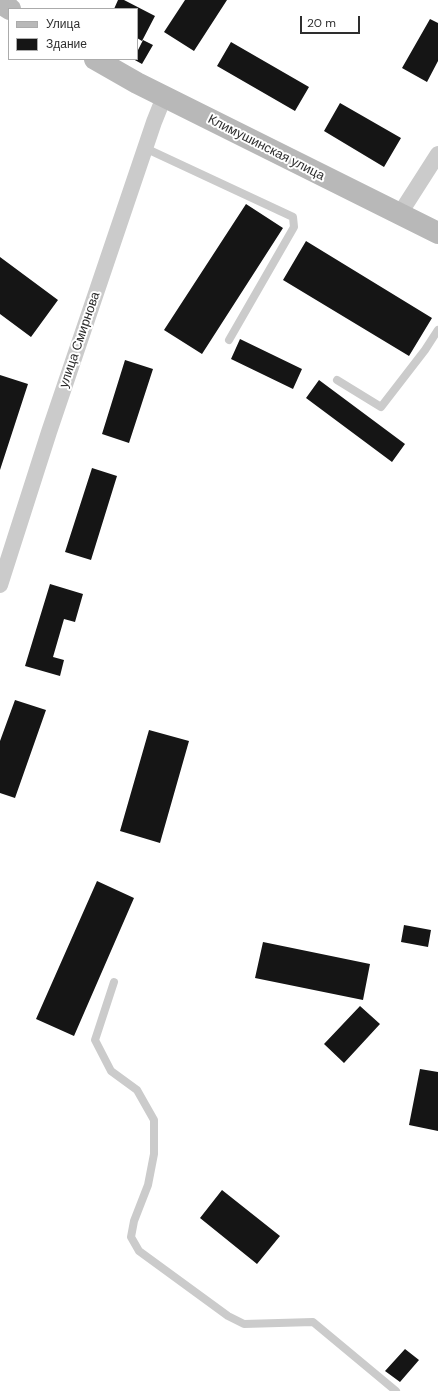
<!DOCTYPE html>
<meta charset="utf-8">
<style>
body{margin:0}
#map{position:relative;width:438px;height:1391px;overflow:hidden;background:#fff;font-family:"DM Sans",sans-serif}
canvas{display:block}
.legend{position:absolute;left:8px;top:8px;width:130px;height:52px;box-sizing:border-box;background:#fff;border:1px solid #ababab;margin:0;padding:5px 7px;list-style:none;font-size:12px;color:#2e2e2e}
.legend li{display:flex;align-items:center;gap:8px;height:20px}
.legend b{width:20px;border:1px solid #ababab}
.scale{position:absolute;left:300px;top:16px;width:60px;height:18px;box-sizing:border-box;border:2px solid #2e2e2e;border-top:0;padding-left:5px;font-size:12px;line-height:14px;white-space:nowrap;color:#2e2e2e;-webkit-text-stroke:3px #fff;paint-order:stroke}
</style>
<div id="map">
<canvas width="438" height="1391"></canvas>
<ul class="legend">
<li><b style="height:5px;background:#b8b8b8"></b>Улица</li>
<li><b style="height:11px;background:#151515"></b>Здание</li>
</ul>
<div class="scale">20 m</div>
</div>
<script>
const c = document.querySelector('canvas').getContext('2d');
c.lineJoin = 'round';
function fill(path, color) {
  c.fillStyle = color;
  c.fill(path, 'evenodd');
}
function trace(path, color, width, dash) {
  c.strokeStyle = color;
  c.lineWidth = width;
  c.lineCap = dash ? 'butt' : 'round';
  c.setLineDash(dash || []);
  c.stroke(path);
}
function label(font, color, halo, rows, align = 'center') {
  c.font = font + ' "DM Sans",sans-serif';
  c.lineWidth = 4;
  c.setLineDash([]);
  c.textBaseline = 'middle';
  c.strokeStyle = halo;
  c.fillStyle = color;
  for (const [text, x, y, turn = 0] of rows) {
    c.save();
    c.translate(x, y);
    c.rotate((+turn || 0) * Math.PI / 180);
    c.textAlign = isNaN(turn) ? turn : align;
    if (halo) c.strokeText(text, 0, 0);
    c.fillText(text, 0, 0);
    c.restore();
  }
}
const building = new Path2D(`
 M118,0H124L155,16L142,41L137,38V9H114Z
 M185,0H227L194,51L164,32Z
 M430,19L438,23V61L427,82L402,68Z
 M143,40L153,45L142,64L133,59H137V52Z
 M231,42L309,87L295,111L217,66Z
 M340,103L401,138L384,167L324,131Z
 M246,204L283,228L202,354L164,330Z
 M306,241L432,318L409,356L283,280Z
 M0,257L58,300L31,337L0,314Z
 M240,339L302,369L293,389L231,359Z
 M125,360L153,369L129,443L102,434Z
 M0,375L28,384L0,470Z
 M319,380L405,444L392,462L306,398Z
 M92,468L117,476L91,560L65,552Z
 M50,584L83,594L75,622L64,619L53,657L64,660L60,676L25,666Z
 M15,700L46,710L15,798L0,793V741Z
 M149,730L189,741L160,843L120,831Z
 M97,881L134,898L74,1036L36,1019Z
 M404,925L431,930L428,947L401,942Z
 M263,942L370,964L363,1000L255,978Z
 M360,1006L380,1024L344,1063L324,1044Z
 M420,1069L438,1072V1131L409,1125Z
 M222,1190L280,1236L257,1264L200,1218Z
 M405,1349L419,1360L400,1382L385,1371Z`);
const lane = new Path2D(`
 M145,148L293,217L294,227L229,340
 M337,380L381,407L425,350L438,330
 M114,982L95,1040L111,1071L137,1090L154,1120V1154L148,1185L134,1221L131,1237L139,1251L228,1316L244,1324L313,1322L396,1391`);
const street = new Path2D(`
 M399,215L438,154
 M0,585L49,432L154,122L164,97`);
const secondary = new Path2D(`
 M0,3L10,9
 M95,59L137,83L438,233`);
const streetNames = [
 ["Климушинская улица",266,148,27],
 ["улица Смирнова",80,340,-71]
];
fill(building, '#151515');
trace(lane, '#cbcbcb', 8);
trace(street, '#cbcbcb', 16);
trace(secondary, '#b8b8b8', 22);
label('13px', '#2e2e2e', '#fff', streetNames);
</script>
